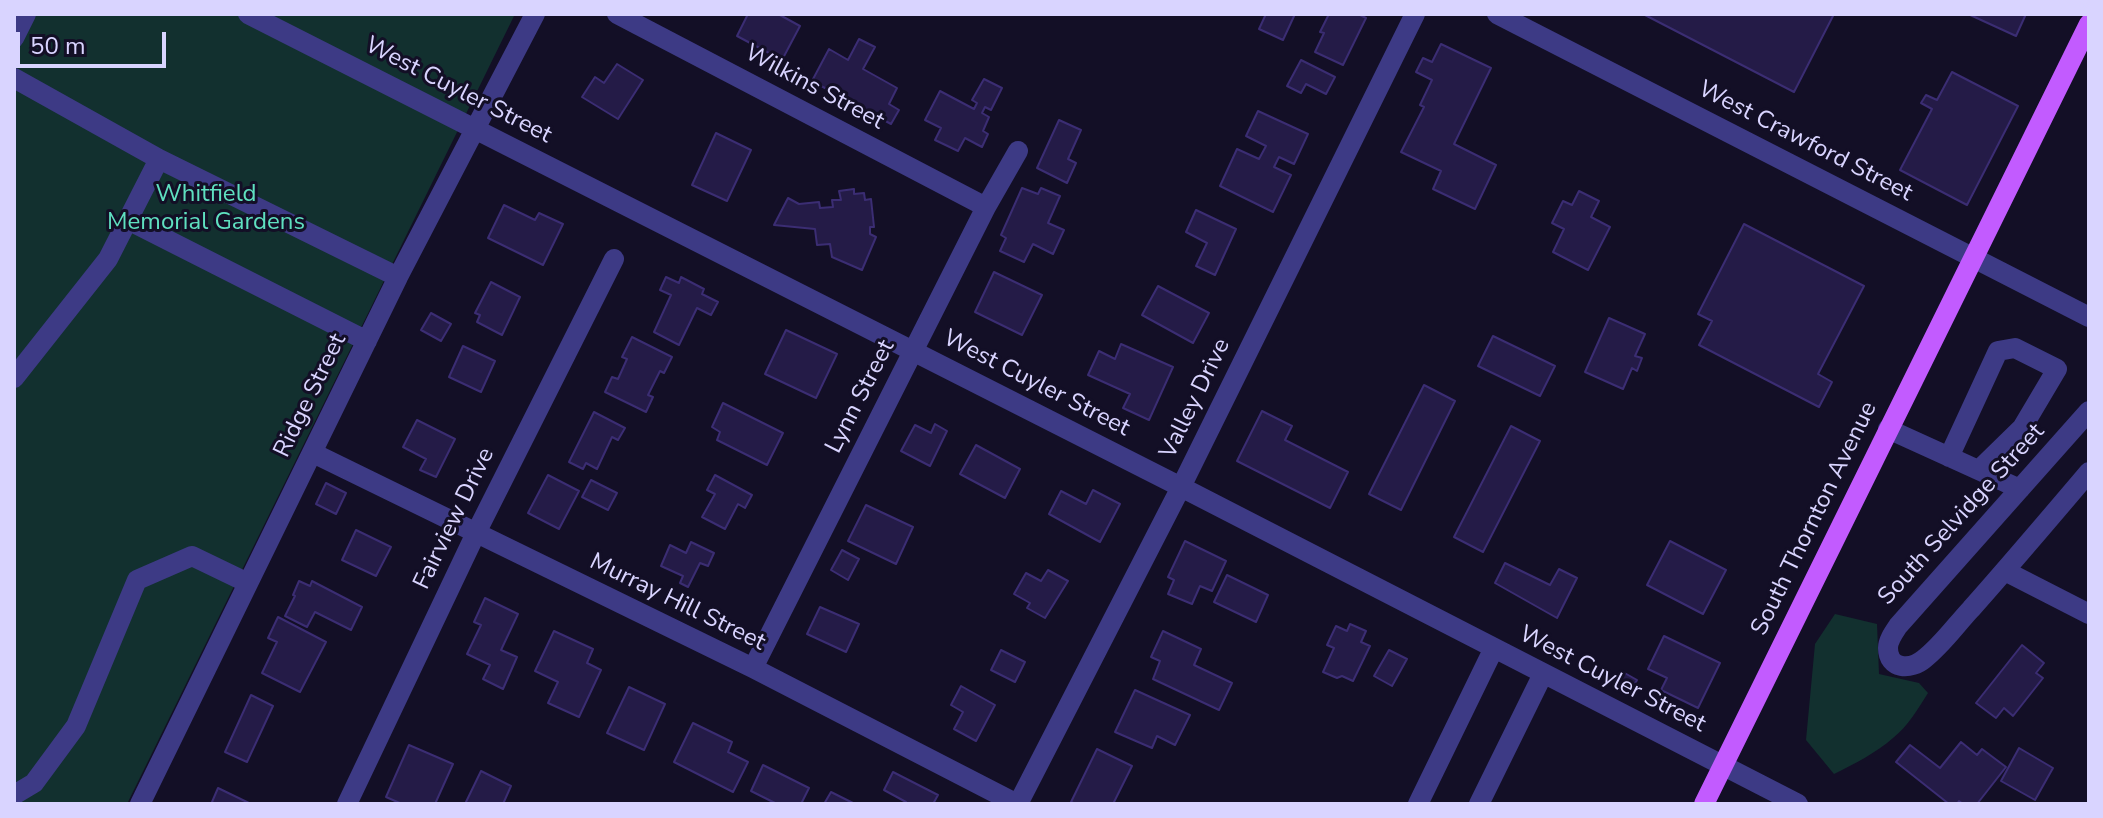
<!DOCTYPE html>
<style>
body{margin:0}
#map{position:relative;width:2103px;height:818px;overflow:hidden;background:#130f26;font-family:"Nunito Sans",sans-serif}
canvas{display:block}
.frame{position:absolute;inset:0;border:16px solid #d9d4ff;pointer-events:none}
.scale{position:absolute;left:16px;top:32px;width:150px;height:36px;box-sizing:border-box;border:4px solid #d9d4ff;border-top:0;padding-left:10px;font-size:24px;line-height:28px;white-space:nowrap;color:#d9d4ff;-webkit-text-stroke:6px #130f26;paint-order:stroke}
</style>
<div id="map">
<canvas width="2103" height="818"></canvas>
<div class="frame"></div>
<div class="scale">50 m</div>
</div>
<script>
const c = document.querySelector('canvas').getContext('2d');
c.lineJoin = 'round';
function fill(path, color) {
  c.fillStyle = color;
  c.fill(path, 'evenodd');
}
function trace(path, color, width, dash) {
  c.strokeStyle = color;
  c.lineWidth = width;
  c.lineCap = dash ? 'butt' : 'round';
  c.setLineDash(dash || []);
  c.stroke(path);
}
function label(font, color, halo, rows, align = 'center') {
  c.font = font + ' "Nunito Sans",sans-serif';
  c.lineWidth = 6;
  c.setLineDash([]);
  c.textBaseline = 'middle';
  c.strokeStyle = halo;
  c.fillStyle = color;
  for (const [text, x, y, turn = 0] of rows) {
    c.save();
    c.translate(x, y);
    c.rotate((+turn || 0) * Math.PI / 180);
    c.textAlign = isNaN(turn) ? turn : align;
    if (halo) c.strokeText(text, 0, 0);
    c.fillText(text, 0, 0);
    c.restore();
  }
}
const green = new Path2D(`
 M14,14H515L127,804H14Z
 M1835,614L1877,624L1879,674L1919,683L1928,693C1918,709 1908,726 1893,738C1876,753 1854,764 1834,774L1806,740L1815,644Z`);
const building = new Path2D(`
 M748,14H778L800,26L782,60L737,36Z
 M1266,14H1295L1283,40L1259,29Z
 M1329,14H1358L1366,18L1343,65L1315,52L1324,33L1320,32Z
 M1643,14H1834L1794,92Z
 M1968,14H2026L2016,36Z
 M859,39L875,47L863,69L897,88L889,104L899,110L891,124L812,81L829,49L848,60Z
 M1441,44L1491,68L1454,144L1496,165L1475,209L1433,189L1441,171L1401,152L1424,107L1420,105L1432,80L1416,72L1423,58L1432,62Z
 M1301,60L1335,77L1326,94L1306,84L1301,93L1287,86Z
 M617,64L643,80L618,119L582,97L595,77L604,83Z
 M1952,72L2018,106L1967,205L1900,170L1932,109L1921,103L1926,95L1937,100Z
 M984,79L1002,88L991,110L985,107L982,113L989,117L983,131L988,134L982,147L965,138L958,151L935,140L941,128L925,120L940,91L974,109L977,103L972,100Z
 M1258,111L1308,134L1294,164L1279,157L1274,167L1291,175L1273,212L1220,186L1237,149L1259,159L1266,146L1246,136Z
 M1059,120L1081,130L1068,159L1076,163L1067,183L1037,168Z
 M716,133L751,150L727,201L692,185Z
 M1022,188L1038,194L1041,188L1060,196L1048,223L1064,230L1053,254L1033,244L1024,262L1000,251L1006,238L1001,235Z
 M854,189V194L864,193L865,200L871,199L874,227H870V234L876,237L862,270L832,257L830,244L817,245L815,229L774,225L788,198L799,204L819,202L820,208L833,207L832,200H841L839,191Z
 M1579,191L1599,201L1591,217L1610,227L1588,270L1553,252L1564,229L1552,223L1563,201L1572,205Z
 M504,205L535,220L539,213L563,224L543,265L488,238Z
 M1196,210L1236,229L1215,275L1196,266L1207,243L1186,232Z
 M1744,224L1864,286L1818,374L1832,382L1819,407L1699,345L1712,321L1698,314Z
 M994,272L1042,295L1022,335L975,312Z
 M666,277L679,283L681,277L704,289L702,294L718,302L711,315L697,308L679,345L654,332L671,295L660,290Z
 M491,282L520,297L502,335L477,322L480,315L475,313Z
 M1158,286L1209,313L1193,343L1142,315Z
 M431,313L451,324L441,341L421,330Z
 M1609,318L1645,334L1635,356L1642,358L1637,371L1632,368L1623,389L1585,372Z
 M786,330L837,354L816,398L765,374Z
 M1493,336L1555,366L1540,396L1478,366Z
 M632,337L672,357L664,373L660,371L648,395L653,397L646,412L605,392L612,377L618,379L627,359L622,357Z
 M1121,344L1173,367L1149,420L1123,408L1130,394L1088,375L1099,351L1115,359Z
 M463,346L495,361L481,392L449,377Z
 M1424,385L1455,401L1401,510L1369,494Z
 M723,403L783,433L767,465L717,440L720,432L712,427Z
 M1262,411L1292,426L1285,440L1348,472L1330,508L1237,461Z
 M594,412L625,428L618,440L612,437L597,469L586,463L583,469L569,462Z
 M417,420L455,439L436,477L420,470L426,459L403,447Z
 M935,424L947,431L930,466L901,451L915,425L931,433Z
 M1511,426L1540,441L1483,552L1454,537Z
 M976,445L1020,469L1005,498L960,474Z
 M548,475L579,491L559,529L528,513Z
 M715,475L752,495L745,508L738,504L725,529L702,517L715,494L707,490Z
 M591,480L617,493L608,510L582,497Z
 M326,483L346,493L336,514L316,504Z
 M1093,490L1120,504L1100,542L1049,514L1061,491L1086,504Z
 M866,505L913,527L896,564L848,541Z
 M356,530L391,547L376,576L342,560Z
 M1185,541L1226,561L1212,591L1200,586L1192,604L1168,594L1174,580L1168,577Z
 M1670,541L1726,570L1703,614L1647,585Z
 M691,542L714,553L708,566L700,563L688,587L680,583L683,576L661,566L670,545L686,553Z
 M842,550L859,559L848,580L831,570Z
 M1505,563L1550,585L1559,569L1577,578L1557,618L1495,583Z
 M1048,570L1068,581L1045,618L1027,608L1030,603L1014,594L1026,573L1041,581Z
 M1227,575L1268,595L1256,622L1214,602Z
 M299,581L310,586L312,581L362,607L351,630L315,612L307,627L285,616L295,596L293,595Z
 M485,598L518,614L501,650L517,657L503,689L483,679L490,665L467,654L481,625L474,622Z
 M820,607L859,624L846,652L807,634Z
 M278,617L326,642L300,692L262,673L277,642L268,638Z
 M1350,624L1366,631L1361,642L1370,646L1353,681L1342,676L1337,678L1323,672L1334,648L1327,645L1336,626L1347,631Z
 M554,631L593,649L587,663L601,670L579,717L548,703L558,682L535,671Z
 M1163,631L1201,649L1194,665L1232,683L1219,710L1153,679L1160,661L1151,657Z
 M1664,636L1720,663L1698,708L1661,690L1667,678L1648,669Z
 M2022,645L2044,663L2036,673L2043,678L2013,716L2004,708L1996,718L1976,703Z
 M1001,650L1025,662L1015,682L991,670Z
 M1389,650L1407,659L1392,686L1374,676Z
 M1621,671L1637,680L1631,691L1614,682Z
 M961,686L995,705L976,741L954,729L963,712L951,705Z
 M629,687L665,704L644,750L607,733Z
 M1135,690L1190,715L1175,745L1157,736L1152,748L1115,732Z
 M251,695L273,706L247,762L225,752Z
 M693,723L732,742L728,752L748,762L733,792L674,762Z
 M1961,742L1977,755L1982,749L2006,767L1977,804H1963L1959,801L1957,804H1949L1896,762L1910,745L1940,768Z
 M409,745L453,764L435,804H402L386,797Z
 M2019,748L2053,768L2035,800L2001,781Z
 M1097,749L1132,766L1113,804H1076L1071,802Z
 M763,765L809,788L801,804H777L751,791Z
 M481,771L511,786L503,804H465Z
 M893,772L938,795L933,804H905L906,802L884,790Z
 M218,788L251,804H215L212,802Z
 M831,792L855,804H824Z`);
const minor = new Path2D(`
 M248,14L1181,487L1798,804
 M617,14L986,207
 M1497,14L2089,317
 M14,38L26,14
 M14,78L159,159L398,277
 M128,220L367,341
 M14,378L108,259L159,159
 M2089,411L1898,626C1894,632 1888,640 1888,648C1888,670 1911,670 1924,659C1942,645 1956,625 1971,609C2011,564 2050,518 2089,472
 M1888,429L2020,489
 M313,453L753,668L1017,804
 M1949,457L1998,351L2015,348L2057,369L2022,428L1979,470
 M2005,571L2089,614
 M753,668L986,207L1018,151
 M14,795L34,783L76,726L137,580L192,556L248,583
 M140,804L398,277L535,14
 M347,804L476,533L614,259
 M1018,804L1181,487L1415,14
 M1418,804L1494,648
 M1479,804L1543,674`);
const major = new Path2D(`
 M1704,804L2089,24`);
const streetNames = [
 ["Wilkins Street",814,88,28],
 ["West Cuyler Street",458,91,27],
 ["West Crawford Street",1805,142,27],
 ["West Cuyler Street",1036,384,27],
 ["Ridge Street",311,396,-64],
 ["Lynn Street",861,397,-63],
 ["Valley Drive",1196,399,-64],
 ["South Selvidge Street",1962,515,-48],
 ["Fairview Drive",455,519,-64],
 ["South Thornton Avenue",1815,519,-64],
 ["Murray Hill Street",677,603,26],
 ["West Cuyler Street",1612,680,27]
];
const parkNames = [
 ["Whitfield",206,195],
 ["Memorial Gardens",206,223]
];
fill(green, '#12302f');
fill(building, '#241b47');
trace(building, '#3b2d73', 2);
trace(minor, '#3d3a85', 20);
trace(major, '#c25bff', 20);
label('24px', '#d9d4ff', '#130f26', streetNames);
label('24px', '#5fe0c0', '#130f26', parkNames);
</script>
